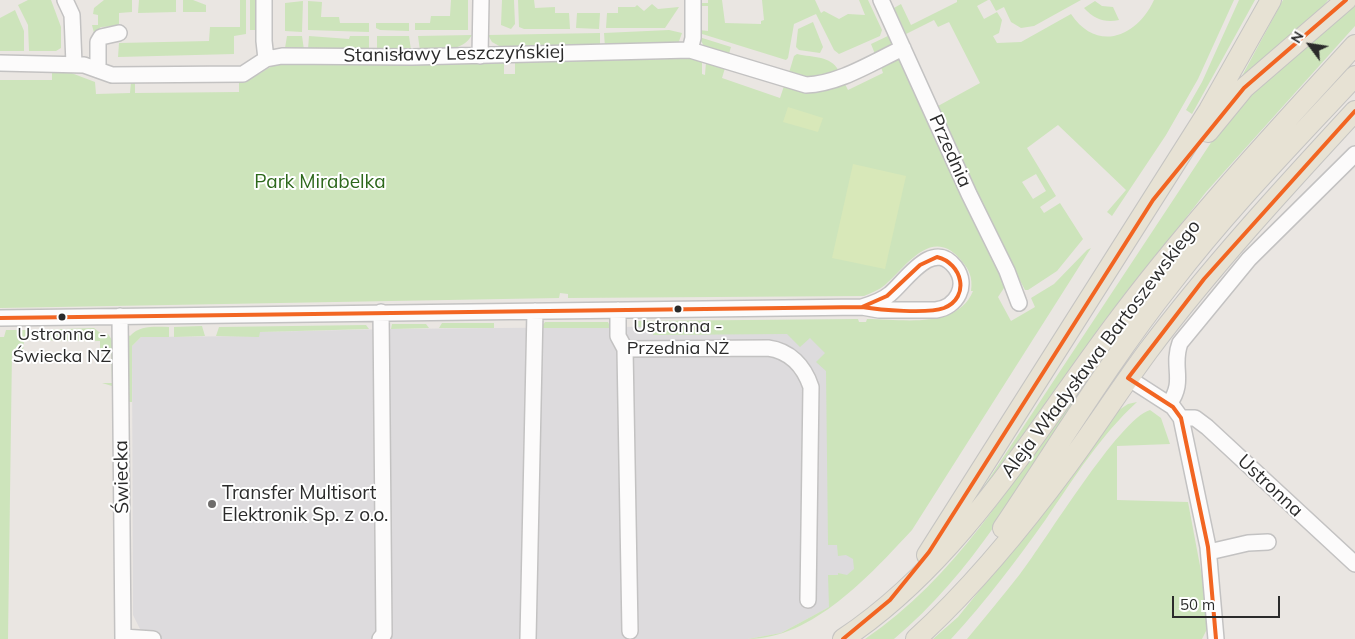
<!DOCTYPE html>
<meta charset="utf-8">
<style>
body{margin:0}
#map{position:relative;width:1355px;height:639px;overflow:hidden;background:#eae6e2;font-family:Mulish,sans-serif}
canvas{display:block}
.north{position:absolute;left:1285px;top:20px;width:50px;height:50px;-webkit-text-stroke:4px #fff;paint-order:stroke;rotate:301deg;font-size:14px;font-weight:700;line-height:20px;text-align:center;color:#2b2b2b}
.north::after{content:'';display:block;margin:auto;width:18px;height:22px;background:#2b2b2b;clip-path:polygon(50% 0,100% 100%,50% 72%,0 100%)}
.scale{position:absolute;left:1172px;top:596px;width:108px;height:22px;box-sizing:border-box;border:2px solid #2b2b2b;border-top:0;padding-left:6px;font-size:15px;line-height:18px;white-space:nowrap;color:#2b2b2b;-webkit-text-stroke:4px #fff;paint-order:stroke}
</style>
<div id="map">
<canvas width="1355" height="639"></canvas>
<div class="north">N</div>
<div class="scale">50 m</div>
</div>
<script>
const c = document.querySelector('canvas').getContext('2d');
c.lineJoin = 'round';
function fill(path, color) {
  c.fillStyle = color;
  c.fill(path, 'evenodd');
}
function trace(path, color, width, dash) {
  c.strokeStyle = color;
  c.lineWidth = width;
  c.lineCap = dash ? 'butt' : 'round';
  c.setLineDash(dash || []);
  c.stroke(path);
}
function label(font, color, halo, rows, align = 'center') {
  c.font = font + ' Mulish,sans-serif';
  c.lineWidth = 4;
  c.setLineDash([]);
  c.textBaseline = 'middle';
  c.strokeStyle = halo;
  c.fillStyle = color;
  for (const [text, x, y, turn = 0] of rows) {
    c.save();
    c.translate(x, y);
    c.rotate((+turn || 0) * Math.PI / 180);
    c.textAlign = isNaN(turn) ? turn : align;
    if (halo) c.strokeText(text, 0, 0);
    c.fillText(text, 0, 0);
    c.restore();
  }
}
const industrial = new Path2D(`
 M830,325L866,554L829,607L781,633L748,639H145V632L140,629L133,615L132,346L141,337L259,336V332L391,329Z`);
const green = new Path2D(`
 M28,0H51L61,27V48L56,51H29L28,25L18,5Z
 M104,0H132V12L119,13V26L101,27L94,33L92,25H98V15L93,14L94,8Z
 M139,0H176V12L138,13Z
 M183,0H193L206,5V12H183Z
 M240,0H246V34L234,36V54L118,57L119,43L209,41L210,27H240Z
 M250,0H255L256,30H250Z
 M451,0H468V30H415V23H430L431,16H450Z
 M502,0H514L515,24L511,29L501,25Z
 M518,0H534L535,8L555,7V13H569L570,29H524L519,27Z
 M708,0H722L725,23L761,24V21L764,20L762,0H815L821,13L824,11L839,19L848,14L865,15L859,0H868L882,30L880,36L839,54L834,50L816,14L794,24L788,58L786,60L699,33V30L708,31V6H698V3H708Z
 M957,0H988L977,6L984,19L997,12L1002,20L999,33L993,36L997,43L1021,42L1071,14C1097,53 1137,37 1154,0H1234L1198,79L1166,135L1112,216L1107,212L1126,190L1058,125L1027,148L1056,196L1040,207L1044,213L1060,203L1083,239L1057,271L1028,290H1025L983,211L938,106L980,83L949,22L938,27L934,20L906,34L894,8L901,4L911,25L957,2ZM1036,174L1046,191L1033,199L1022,182Z
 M990,0H1081L1034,26L1021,28L1011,22L1004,7L996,11Z
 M1239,0H1255L1192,114L1186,110L1202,82Z
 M1283,0H1328L1316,15L1236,87Z
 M303,1L302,32L285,31V3Z
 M308,1L322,2L321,17H339L340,23H369V32L308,30Z
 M1095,1L1102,6L1113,7L1119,20C1105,23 1094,19 1084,8Z
 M1355,3V26L1206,192L1107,319L971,506L1218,132L1247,97Z
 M652,4L658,9L679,7L665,28H606L607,13H618V7H635L637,5L644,11Z
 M15,10L24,31V51H0V18Z
 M577,13H600L599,29L576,28Z
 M813,22L823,47L820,53L799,50L796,47L798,29Z
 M376,23H409V31L380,30L376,28Z
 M669,30L682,33L678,44L605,47L604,33Z
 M600,33V47H501L492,42L488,35Z
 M472,35C462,53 439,49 420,51L418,36Z
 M890,35L895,45L875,54L871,44Z
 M287,36H302L304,50L285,48Z
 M309,36L349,39L350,36H369V49H308Z
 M377,36H409L411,50L377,52Z
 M699,37L731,47L728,57L705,48Z
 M797,54C814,58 830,55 839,71L814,80L788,76L794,56Z
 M896,57L901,59L1004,275V288L998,297L1011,321L1035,307L1031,298L1054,284L1087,250L1091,248L912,530C871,574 813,639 748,639L781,633L829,607L828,575H838V573L847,575L854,569L853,559L846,555L838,556L837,545H828L826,371L816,362L825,353L810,338L800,347L787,334L653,335V327H635L636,321L858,319L859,322H866L867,319C902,319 957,330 973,291H971C973,277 969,269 960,259C931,226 906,267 885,285C879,290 871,293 864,296L568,298V294L560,293L559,298L0,308V80H52V69L66,71L95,82L96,94L130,93L131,82H135V93L239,92V81C255,81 267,65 284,62L493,61L494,63H504V74H515V63H526V60L695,59L702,60V74L705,75L706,62L725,68L722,78L780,98L784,86L843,80L848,90L883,73L880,64Z
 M545,322H608L611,328H541Z
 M442,323H494V328H439Z
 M392,324H426L429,328L391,329Z
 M366,325L369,329L260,332L259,337L216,336L219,327Z
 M202,326L205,336L174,337V327Z
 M169,327V337H141L132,346V402H128L127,334L130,336C140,325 155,327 169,327Z
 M94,328L104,336L108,334L112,340L115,383L112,386L102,383H112L111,351L100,350V341L24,340L23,351H12L8,639H0V337H4L6,330H26L27,336H35V330Z
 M1074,396L1078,398C1022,484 973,573 894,639H865C954,579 1013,481 1074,396Z
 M1137,402C1100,436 1074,478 1046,519C1016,561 986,601 951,639H933L958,617L1035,522L1072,477L1116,412L1128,404Z
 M1150,410L1161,418L1170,444L1117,446V500L1188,502L1207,603L1208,627L1202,639H967C985,617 1003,596 1020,574C1045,542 1119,419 1150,410Z`);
const pitch = new Path2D(`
 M788,107L823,118L818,132L783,122Z
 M853,164L906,176L885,269L832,258Z`);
const minor = new Path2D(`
 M65,0L72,15L74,64
 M264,0V41L266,59
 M881,0L969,194L1007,271L1019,303
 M690,50L693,38V0
 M480,56L481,0
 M0,63L84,65L112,75L243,74L266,59L282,56L412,57L690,50L806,85C839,84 873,62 903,48
 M98,70V42L101,37L119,33
 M618,310V336L625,349L630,631
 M120,316L123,639
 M0,318L862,307L879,310H936C957,307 969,285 955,267C932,238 906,281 890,294C882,301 872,304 862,307
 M625,349L768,348C790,351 804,366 811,387L808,600
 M1128,378L1173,407L1181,418L1208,547L1216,639
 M1169,404C1186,381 1171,367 1180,343L1249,259L1355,154
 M1181,418H1195L1207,427L1355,564
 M1209,552L1248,543L1268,542
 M123,637L153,639
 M380,639L384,634L381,312
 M528,639L535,311`);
const major = new Path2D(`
 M1208,132L1244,88L1346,0
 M1003,528C1059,445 1110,360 1172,282C1228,209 1293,143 1355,76
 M927,555L1209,110L1271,0
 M843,639C959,562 1031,437 1113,327C1187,227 1271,137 1355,45
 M916,639C972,588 1022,527 1067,466C1095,428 1120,389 1148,351C1211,267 1283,189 1355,111`);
const bus1 = new Path2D(`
 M937,257C962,263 971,297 944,308C928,314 880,310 862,307L887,296L920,265Z
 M0,318L862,307
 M843,639L890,600L929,552L1153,200L1244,88L1346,0
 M1216,639L1208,547L1181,418L1173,407L1128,378L1204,279L1355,111`);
const markers = [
 [678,309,4.5,"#2b2b2b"],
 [62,317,4.5,"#2b2b2b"],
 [212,504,5,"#6e6c6b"]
];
const busNames = [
 ["Ustronna -",678,327],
 ["Przednia NŻ",678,349],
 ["Ustronna -",62,335],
 ["Świecka NŻ",62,357]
];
const streetNames = [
 ["Stanisławy Leszczyńskiej",454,54,-1],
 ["Przednia",950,151,66],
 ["Aleja Władysława Bartoszewskiego",1101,349,-53],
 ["Świecka",122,477,-91],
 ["Ustronna",1270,486,43]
];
const parkNames = [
 ["Park Mirabelka",320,182]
];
const poiNames = [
 ["Transfer Multisort",222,493],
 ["Elektronik Sp. z o.o.",222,515]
];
fill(industrial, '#dddbdd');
fill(green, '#cde4bb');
fill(pitch, '#d8e8b9');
trace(minor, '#c3c2c2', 18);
trace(major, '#c5c4c2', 22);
trace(minor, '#fcfbfb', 15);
trace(major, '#e7e2d4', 20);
trace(bus1, '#f26522', 4);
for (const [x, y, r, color] of markers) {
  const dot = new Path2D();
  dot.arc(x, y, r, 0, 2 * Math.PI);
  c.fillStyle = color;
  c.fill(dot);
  trace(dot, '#fff', 2);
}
label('18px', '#2b2b2b', '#fff', busNames);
label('19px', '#2b2b2b', '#fff', streetNames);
label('19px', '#2d681c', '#fff', parkNames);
label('19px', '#2b2b2b', '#fff', poiNames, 'left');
</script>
